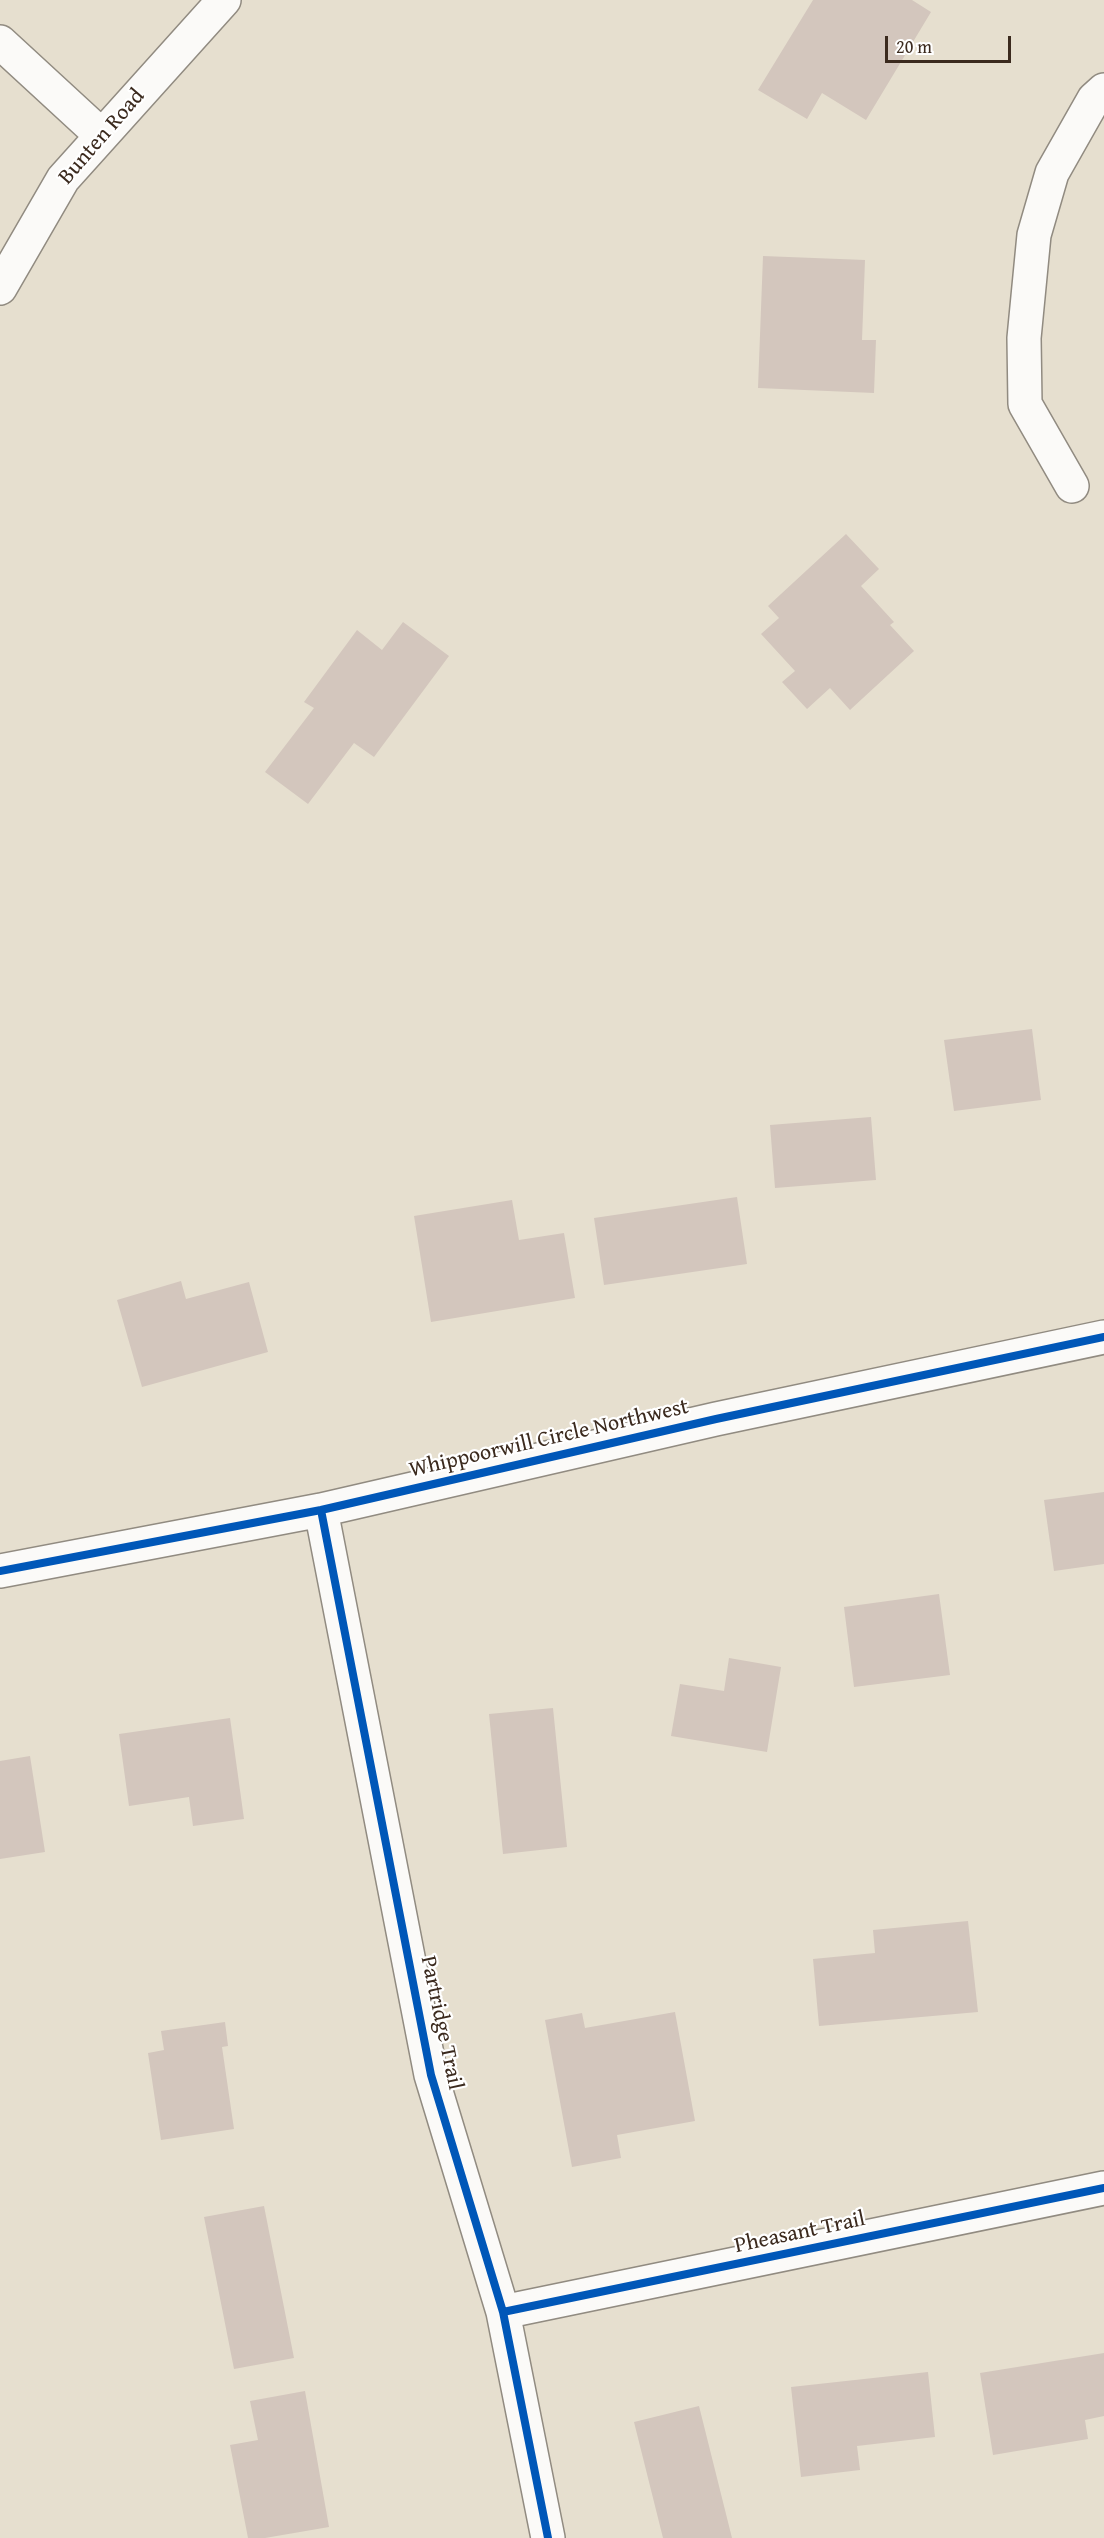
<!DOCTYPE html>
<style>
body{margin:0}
#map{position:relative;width:1104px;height:2538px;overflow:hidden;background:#e6dfcf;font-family:"Gentium Book Plus",serif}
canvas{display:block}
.scale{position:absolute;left:885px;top:36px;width:126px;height:27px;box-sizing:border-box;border:3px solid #3b2a1e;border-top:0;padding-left:8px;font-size:18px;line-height:21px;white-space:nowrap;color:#3b2a1e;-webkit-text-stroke:4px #fff;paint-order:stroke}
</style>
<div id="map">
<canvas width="1104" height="2538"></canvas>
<div class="scale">20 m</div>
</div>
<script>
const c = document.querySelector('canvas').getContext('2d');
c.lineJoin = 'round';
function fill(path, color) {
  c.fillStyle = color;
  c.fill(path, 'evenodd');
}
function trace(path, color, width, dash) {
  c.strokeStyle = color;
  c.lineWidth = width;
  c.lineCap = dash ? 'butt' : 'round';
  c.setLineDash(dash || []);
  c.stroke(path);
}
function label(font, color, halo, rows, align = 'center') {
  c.font = font + ' "Gentium Book Plus",serif';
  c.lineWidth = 4.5;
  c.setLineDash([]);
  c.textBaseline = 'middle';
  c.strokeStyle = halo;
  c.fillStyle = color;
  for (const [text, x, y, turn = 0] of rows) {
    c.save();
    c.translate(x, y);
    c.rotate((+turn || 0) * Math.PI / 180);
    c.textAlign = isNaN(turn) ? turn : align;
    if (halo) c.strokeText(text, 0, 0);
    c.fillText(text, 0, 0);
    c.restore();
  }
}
const building = new Path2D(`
 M813,0H912L931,12L866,120L822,93L807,119L758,90Z
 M763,256L865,260L862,340H876L874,393L758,388Z
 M846,534L879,569L861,586L894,622L890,625L914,651L850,710L830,688L807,709L782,682L795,671L761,634L779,618L768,606Z
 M403,622L449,656L374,757L354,743L308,804L265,772L314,708L304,702L357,630L382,650Z
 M1032,1029L1041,1100L954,1111L944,1040Z
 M871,1117L876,1180L775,1188L770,1125Z
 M737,1197L747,1264L604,1285L594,1218Z
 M512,1200L519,1240L564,1233L575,1298L431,1322L414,1216Z
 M181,1281L186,1299L249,1282L268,1352L142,1387L117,1300Z
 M1104,1492V1564L1054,1571L1044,1500Z
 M939,1594L950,1675L854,1687L844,1607Z
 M729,1658L781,1667L767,1752L671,1736L680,1684L724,1691Z
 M553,1708L567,1847L503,1854L489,1714Z
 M230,1718L244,1819L193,1826L189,1797L129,1806L119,1734Z
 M30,1756L45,1852L0,1859V1761Z
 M968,1921L978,2012L819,2026L813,1959L875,1953L873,1930Z
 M675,2012L695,2121L617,2135L621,2158L572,2167L545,2020L582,2013L585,2028Z
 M225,2022L228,2046L222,2047L234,2129L161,2140L148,2053L164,2050L161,2031Z
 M264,2206L294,2358L234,2369L204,2217Z
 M1104,2353V2416L1085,2420L1088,2439L993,2455L980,2373Z
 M928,2372L935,2437L857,2446L860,2470L801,2477L791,2387Z
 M305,2391L329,2527L265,2538H248L230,2445L258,2440L250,2401Z
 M699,2406L732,2538H663L634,2422Z`);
const minor = new Path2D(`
 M0,42L101,135
 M0,288L63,179L224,0
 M1072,486L1025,404L1024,338L1034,235L1052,173L1094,99L1104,90
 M321,1510L431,2075L503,2312L548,2538
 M0,1571L321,1510L716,1419L1104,1337
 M503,2312L1104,2188`);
const cycleway = new Path2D(`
 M321,1510L431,2075L503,2312L548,2538
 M0,1571L321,1510L716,1419L1104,1337
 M503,2312L1104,2188`);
const streetNames = [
 ["Bunten Road",102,137,-49],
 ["Whippoorwill Circle Northwest",549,1439,-13],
 ["Partridge Trail",441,2023,78],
 ["Pheasant Trail",800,2233,-12]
];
fill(building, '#d3c6bd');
trace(minor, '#918b81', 36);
trace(minor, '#fbfaf8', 33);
trace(cycleway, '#0057b8', 8);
label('22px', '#3b2a1e', '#fff', streetNames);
</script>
